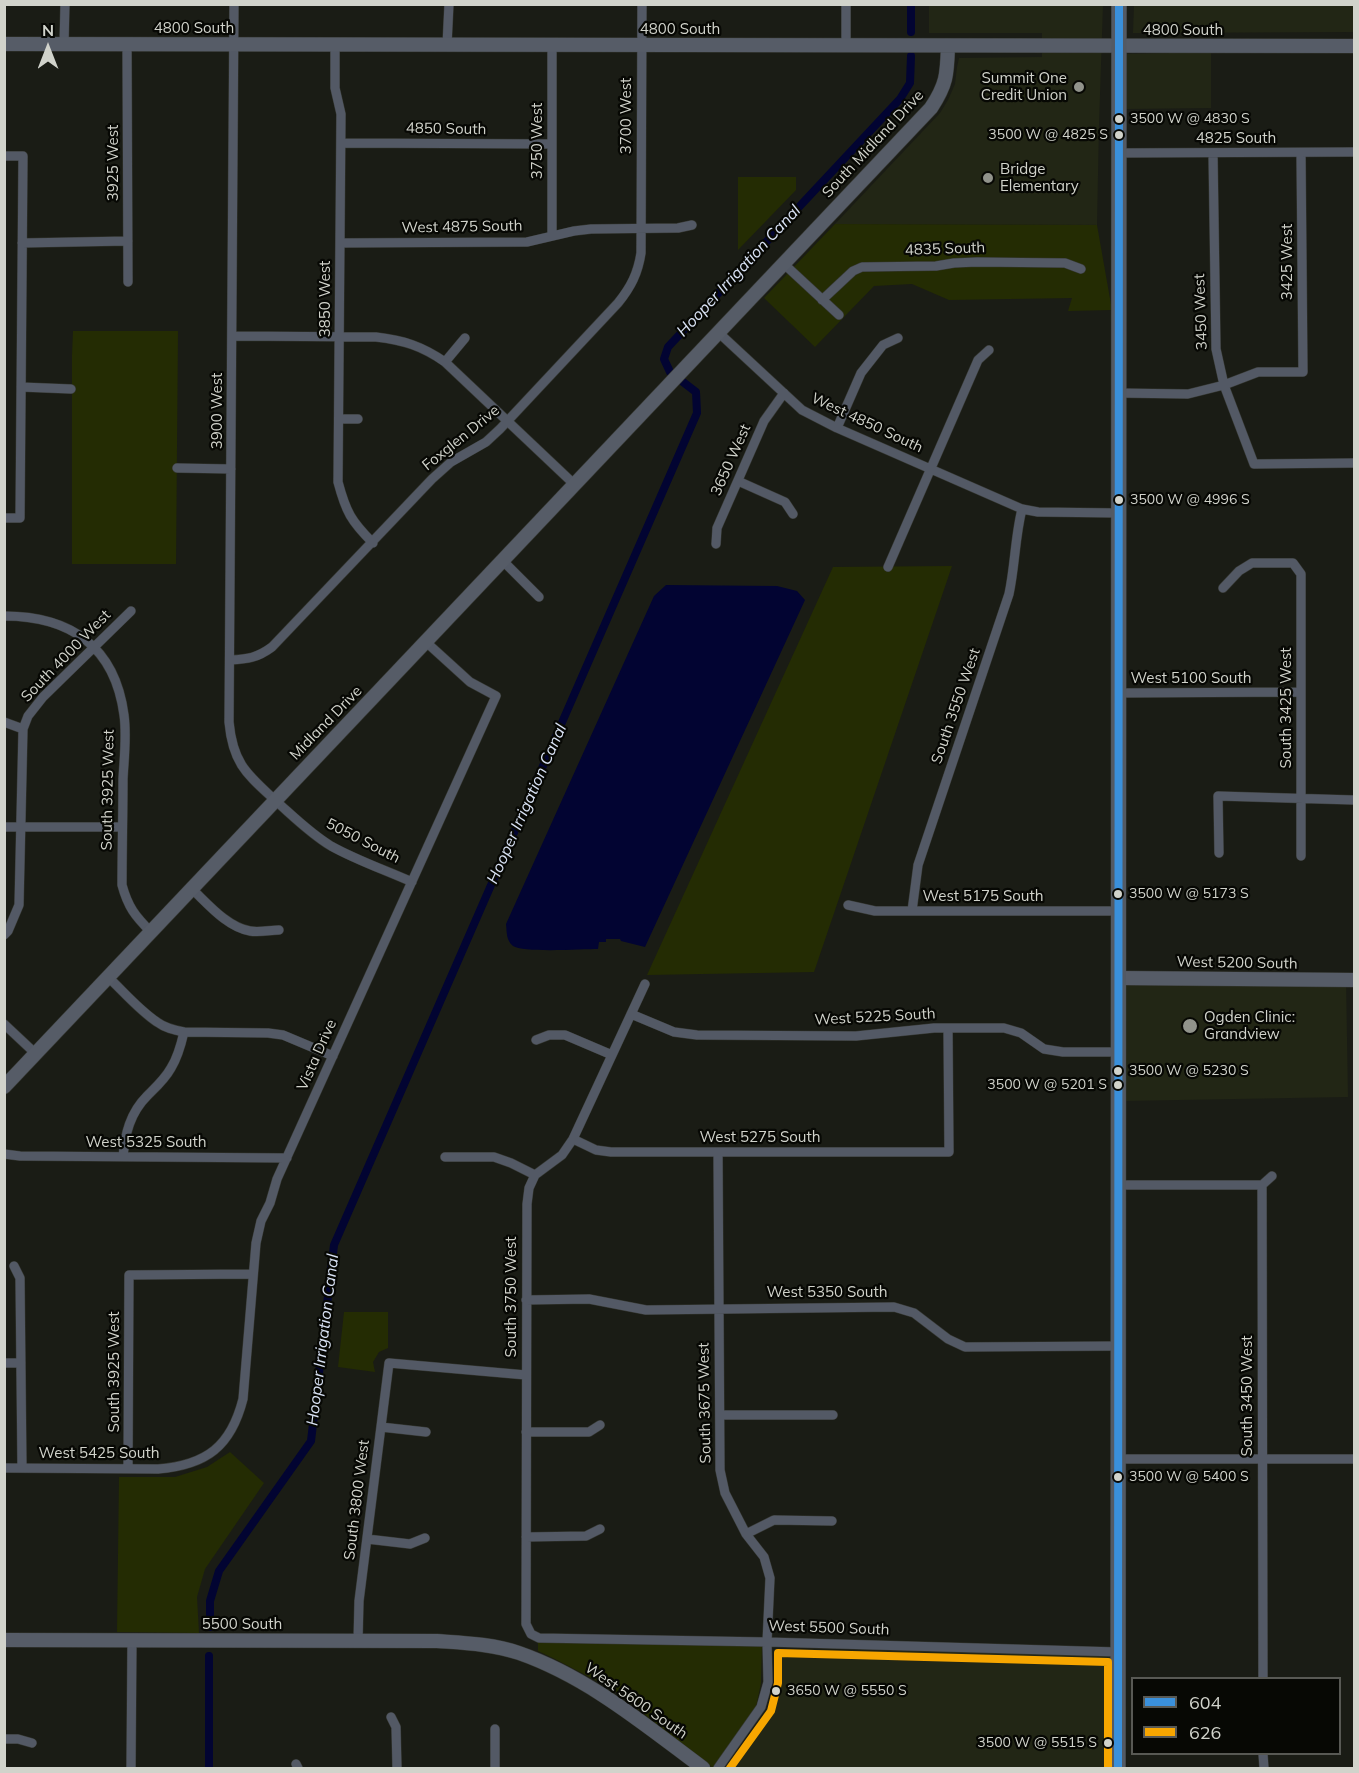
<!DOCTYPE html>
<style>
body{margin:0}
#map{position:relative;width:1359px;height:1773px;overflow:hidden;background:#1a1c15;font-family:Mulish,sans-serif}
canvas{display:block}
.frame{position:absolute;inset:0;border:6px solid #d1d3cb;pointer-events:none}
.legend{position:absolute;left:1131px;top:1677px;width:210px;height:78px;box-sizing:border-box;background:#070804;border:2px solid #585954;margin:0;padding:8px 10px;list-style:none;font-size:18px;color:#d1d3cb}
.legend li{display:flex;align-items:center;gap:12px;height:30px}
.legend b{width:30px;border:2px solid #585954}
.north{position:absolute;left:18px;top:18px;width:60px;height:60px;-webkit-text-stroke:4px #070804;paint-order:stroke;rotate:0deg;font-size:16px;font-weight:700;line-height:24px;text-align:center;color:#d1d3cb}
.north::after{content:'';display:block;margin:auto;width:21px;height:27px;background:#d1d3cb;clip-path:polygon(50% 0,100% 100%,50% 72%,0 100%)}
</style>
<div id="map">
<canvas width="1359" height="1773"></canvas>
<div class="frame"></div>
<ul class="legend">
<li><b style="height:8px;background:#3a90db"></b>604</li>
<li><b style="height:8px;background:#f7a600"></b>626</li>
</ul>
<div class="north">N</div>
</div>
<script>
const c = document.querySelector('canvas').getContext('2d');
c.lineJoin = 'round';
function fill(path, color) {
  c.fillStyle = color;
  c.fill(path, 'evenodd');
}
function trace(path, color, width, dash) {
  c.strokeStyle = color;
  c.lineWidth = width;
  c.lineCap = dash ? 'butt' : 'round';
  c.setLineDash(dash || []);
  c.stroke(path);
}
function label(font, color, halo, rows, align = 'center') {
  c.font = font + ' Mulish,sans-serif';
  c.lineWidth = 4.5;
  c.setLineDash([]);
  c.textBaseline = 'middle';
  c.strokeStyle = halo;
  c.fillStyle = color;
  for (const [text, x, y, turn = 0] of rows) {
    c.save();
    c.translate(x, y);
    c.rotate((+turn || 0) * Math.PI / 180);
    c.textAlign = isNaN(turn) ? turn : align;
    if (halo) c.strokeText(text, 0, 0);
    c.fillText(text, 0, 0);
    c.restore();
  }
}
const built = new Path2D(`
 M1134,4L1354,5V32L1133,33Z
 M929,5H1103L1099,125L1097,225L835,224L940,113L948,100L955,84L957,67L959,58L1042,57V33H929Z
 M1211,52V108L1126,109L1127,54Z
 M1122,977L1346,978L1348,1097L1123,1101Z
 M774,1649L1114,1654L1113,1768H726L766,1715L775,1683Z`);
const green = new Path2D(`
 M738,177H796V190L738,250Z
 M835,224L1097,225L1112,310L1068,311L1072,298L949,300L912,284L874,286L815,347L764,298Z
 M73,331H178L176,564H72V355Z
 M952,566L814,972L647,975L833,567Z
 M344,1312H388V1348L379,1352L373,1362L375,1372L338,1367Z
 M230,1452L264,1483L205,1569L197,1597L199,1633L117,1632L119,1477H175L207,1467Z
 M538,1641L762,1642L761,1683L755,1712L713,1768L612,1689L555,1659L538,1651Z`);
const water = new Path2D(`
 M666,585L777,586L797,591L805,600L645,947L621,941L620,939H606V942H599L598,949C583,949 523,953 513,946C506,940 507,933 506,924L654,596Z`);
const canal = new Path2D(`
 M911,32V4
 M210,1627V1601L219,1571L311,1441L334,1245L697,413L696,392L670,372L664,359L668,347L900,99L910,83L911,56
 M209,1656V1768`);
const street = new Path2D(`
 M234,4L229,722C233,765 248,775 277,802C295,818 311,834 331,846C356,860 385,870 412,882
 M846,4V46
 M64,44L65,4
 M127,44L128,282
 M335,45V88L341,114L338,482C346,512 351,521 373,543
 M447,45L449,4
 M552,45V236
 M341,143L552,144
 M1118,153L1354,152
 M1213,153L1216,349L1224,385L1254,464L1354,463
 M4,156H23L20,518H4
 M22,243L128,241
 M340,243L527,242L574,231L591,229L678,228L692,225
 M784,264L839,315
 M822,300L853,271L862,267L936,266L954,263L977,262L1065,263L1081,269
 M719,333L802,410L837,428L1022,509L1038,512L1118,513
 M232,336L376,337C403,340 422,346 445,362L575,485
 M445,362L465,338
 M21,387L71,389
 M1118,393L1188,394L1224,385L1258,372H1303L1301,153
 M339,419H358
 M837,428L861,373L883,345L898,338
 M177,468L231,469
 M738,481L785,502L793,514
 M716,544L717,528L764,421L784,393
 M503,561L539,597
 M888,567L978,360L989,350
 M1223,588L1239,571L1252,563H1293L1301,574V856
 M4,616C71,616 115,647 124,715C127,736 124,759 123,779C123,815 122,850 122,885C128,907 135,916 151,932
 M230,660C248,659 257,658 272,647L432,479L451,462L486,442L500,429L618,303C631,287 638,273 641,253L642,4
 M1118,693L1301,692
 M4,722L23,729
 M4,827H122
 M1219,853L1218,796L1354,800
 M192,889C208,904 227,927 250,931C259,933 270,930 279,930
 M848,905L875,911H1118
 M912,911L918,865L1009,594C1015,566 1015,537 1022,509
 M4,935L8,931L19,905L23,729L28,716L43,697L131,611
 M108,977C124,992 139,1010 157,1022C165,1028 174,1030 184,1032L268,1033L283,1035L333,1056
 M645,984L573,1139L562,1155L535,1175L529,1188L527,1204L526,1624L531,1634L539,1638L767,1642L1118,1652
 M631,1014L674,1032L697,1035L856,1036L934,1028H1004L1021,1033L1044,1049L1063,1052H1118
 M4,1024L36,1054
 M536,1040L549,1035H565L612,1055
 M573,1139L596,1150L611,1152H949L948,1029
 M718,1152L720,1470L725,1493L746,1534L764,1557L770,1578L767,1642L768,1682L761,1707L718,1768
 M4,1154L20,1156L287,1158
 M123,1157C125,1134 130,1113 147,1096C156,1087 165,1079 171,1068C178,1057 181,1045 184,1032
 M445,1157H494L511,1163L535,1175
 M1118,1185H1262
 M1262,1185L1263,1678
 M1262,1185L1272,1176
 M14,1266L20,1278L22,1468
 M526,1300L589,1299L646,1310L894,1307L914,1313L948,1339L965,1347L1118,1346
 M4,1363H21
 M720,1415H833
 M381,1427L426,1432
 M526,1432H589L600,1425
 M1118,1459H1354
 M4,1468L158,1469C207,1465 231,1446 243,1399L256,1243L261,1221L270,1203L277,1179L496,696L470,682L426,642
 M128,1469L129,1275L252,1274
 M746,1534L774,1520L832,1521
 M526,1537L586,1536L600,1529
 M367,1539L410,1544L425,1538
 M358,1641L359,1601L389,1363L526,1375
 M391,1717L396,1727L397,1768
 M4,1739H18L32,1743
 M1263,1754L1264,1768
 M296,1764L298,1768
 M131,1768L132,1640
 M495,1768V1729`);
const secondary = new Path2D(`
 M4,44L1354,46
 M1119,978L1354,980
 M4,1087L931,108C947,84 947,74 948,46
 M4,1640L437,1641C465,1643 493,1644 519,1653C588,1677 645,1725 703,1768`);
const primary = new Path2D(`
 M1118,1768L1119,4`);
const bus1 = new Path2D(`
 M1118,1768L1119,4`);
const bus2 = new Path2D(`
 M730,1768L771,1711L778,1683V1653L1108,1662V1768`);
const markers = [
 [1079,87,6,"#91938b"],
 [1119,119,5,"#d1d3cb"],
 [1119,135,5,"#d1d3cb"],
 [988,178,6,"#91938b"],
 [1119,500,5,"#d1d3cb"],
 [1118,894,5,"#d1d3cb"],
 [1190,1026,8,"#91938b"],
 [1118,1071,5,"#d1d3cb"],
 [1118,1085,5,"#d1d3cb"],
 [1118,1477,5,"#d1d3cb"],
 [776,1691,5,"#d1d3cb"],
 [1108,1743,5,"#d1d3cb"]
];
const busNames = [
 ["3500 W @ 4830 S",1130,119],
 ["3500 W @ 4825 S",1108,135,"right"],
 ["3500 W @ 4996 S",1130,500],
 ["3500 W @ 5173 S",1129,894],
 ["3500 W @ 5230 S",1129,1071],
 ["3500 W @ 5201 S",1107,1085,"right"],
 ["3500 W @ 5400 S",1129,1477],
 ["3650 W @ 5550 S",787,1691],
 ["3500 W @ 5515 S",1097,1743,"right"]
];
const streetNames = [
 ["4800 South",194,28],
 ["4800 South",680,29],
 ["4800 South",1183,30],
 ["3700 West",626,116,-90],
 ["4850 South",446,129,1],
 ["4825 South",1236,138],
 ["3750 West",537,141,-90],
 ["South Midland Drive",873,144,-47],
 ["3925 West",113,163,-90],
 ["West 4875 South",462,227,-1],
 ["4835 South",945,249,-2],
 ["3425 West",1287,262,-90],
 ["3850 West",325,299,-90],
 ["3450 West",1201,312,-92],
 ["3900 West",217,411,-90],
 ["West 4850 South",867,423,25],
 ["Foxglen Drive",461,438,-39],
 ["3650 West",731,460,-66],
 ["South 4000 West",66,656,-46],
 ["West 5100 South",1191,678],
 ["South 3550 West",956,706,-71],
 ["South 3425 West",1286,708,-90],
 ["Midland Drive",326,723,-46],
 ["South 3925 West",108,790,-89],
 ["5050 South",363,841,27],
 ["West 5175 South",983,896],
 ["West 5200 South",1237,963,1],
 ["West 5225 South",875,1017,-3],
 ["Vista Drive",317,1055,-66],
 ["West 5275 South",760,1137],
 ["West 5325 South",146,1142],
 ["West 5350 South",827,1292],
 ["South 3750 West",511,1297,-90],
 ["South 3925 West",114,1372,-90],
 ["South 3450 West",1247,1396,-90],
 ["South 3675 West",705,1403,-91],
 ["West 5425 South",99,1453],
 ["South 3800 West",357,1500,-83],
 ["5500 South",242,1624],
 ["West 5500 South",829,1628,2],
 ["West 5600 South",636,1701,35]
];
const poiNames = [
 ["Summit One",1067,78,"right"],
 ["Credit Union",1067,95,"right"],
 ["Bridge",1000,169],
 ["Elementary",1000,186],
 ["Ogden Clinic:",1204,1017],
 ["Grandview",1204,1034]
];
const waterNames = [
 ["Hooper Irrigation Canal",739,271,-47],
 ["Hooper Irrigation Canal",527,804,-66],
 ["Hooper Irrigation Canal",323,1340,-83]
];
fill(built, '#222615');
fill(green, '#242c03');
fill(water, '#020432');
trace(canal, '#020432', 8);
trace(street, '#363833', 10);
trace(secondary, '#363833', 15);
trace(primary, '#363833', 16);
trace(street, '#535965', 9);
trace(secondary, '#565c67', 14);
trace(primary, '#535a64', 15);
trace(bus1, '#3a90db', 8);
trace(bus2, '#f7a600', 8);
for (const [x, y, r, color] of markers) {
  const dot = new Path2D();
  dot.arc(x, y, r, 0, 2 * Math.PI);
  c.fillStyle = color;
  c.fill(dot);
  trace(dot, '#070804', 2);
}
label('14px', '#d1d3cb', '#070804', busNames, 'left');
label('15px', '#d1d3cb', '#070804', streetNames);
label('15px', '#d1d3cb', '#070804', poiNames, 'left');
label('italic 16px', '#d9e2f4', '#070804', waterNames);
</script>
